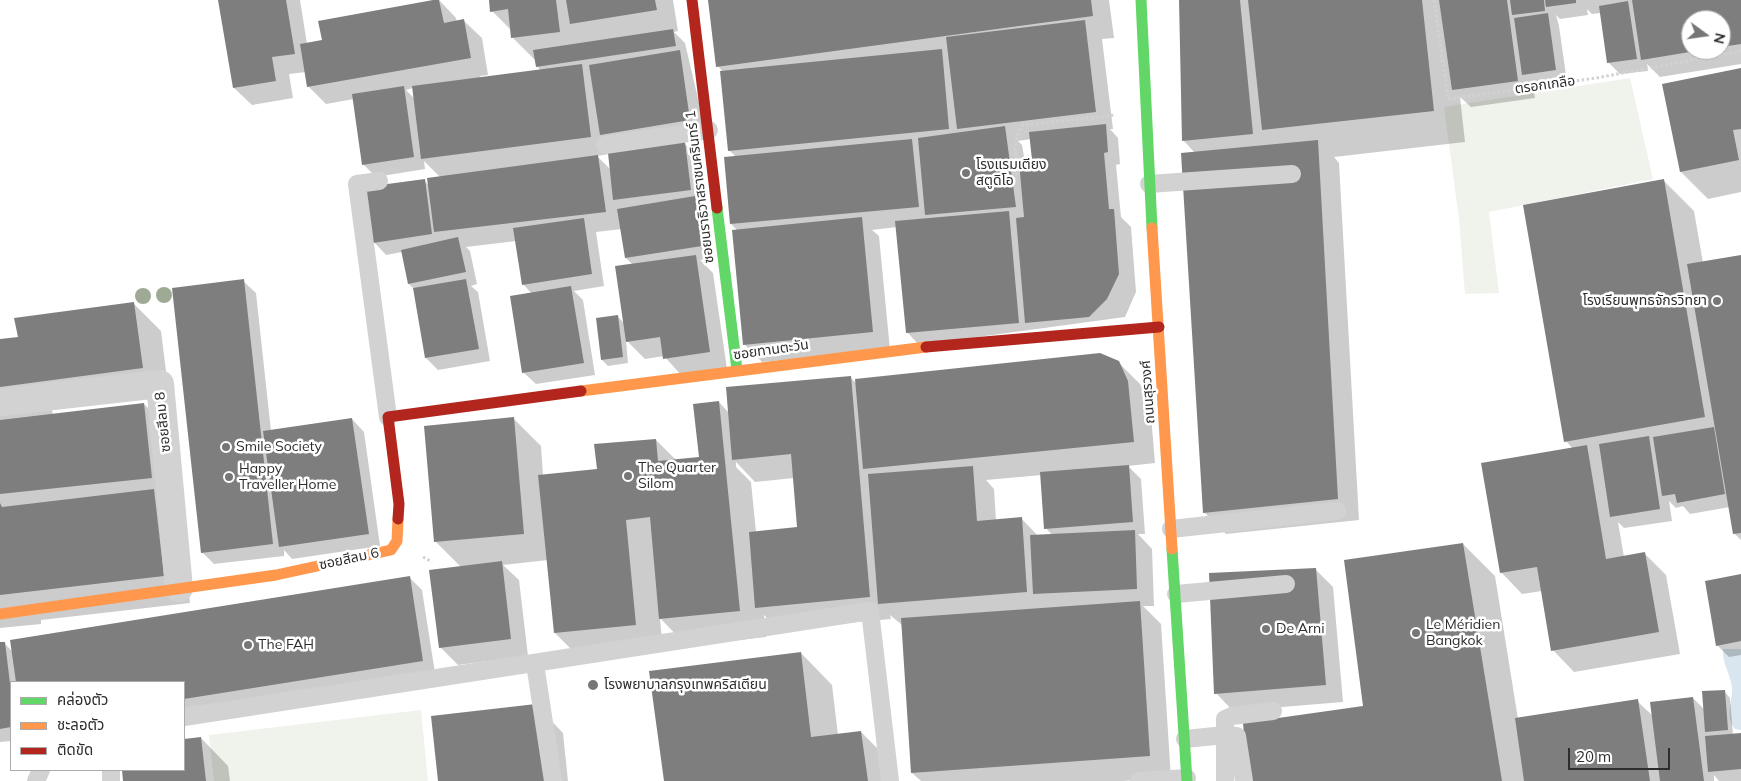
<!DOCTYPE html>
<meta charset="utf-8">
<style>
body{margin:0}
#map{position:relative;width:1741px;height:781px;overflow:hidden;background:#fff;font-family:Mulish,"Noto Sans Thai",sans-serif}
canvas{display:block}
.legend{position:absolute;left:10px;top:681px;width:175px;height:90px;box-sizing:border-box;background:#fff;border:1px solid #ababab;margin:0;padding:6px 9px;list-style:none;font-size:15px;color:#2d2d2d}
.legend li{display:flex;align-items:center;gap:10px;height:25px}
.legend b{width:25px;border:1px solid #ababab}
.north{position:absolute;left:1681px;top:10px;width:50px;height:50px;box-sizing:border-box;background:#fff;border:1px solid #ababab;border-radius:50%;rotate:104deg;font-size:14px;font-weight:700;line-height:20px;text-align:center;color:#2d2d2d}
.north::after{content:'';display:block;margin:auto;width:18px;height:22px;background:#767676;clip-path:polygon(50% 0,100% 100%,50% 72%,0 100%)}
.scale{position:absolute;left:1568px;top:748px;width:102px;height:22px;box-sizing:border-box;border:2px solid #2d2d2d;border-top:0;padding-left:6px;font-size:15px;line-height:18px;white-space:nowrap;color:#2d2d2d;-webkit-text-stroke:4px #fff;paint-order:stroke}
</style>
<div id="map">
<canvas width="1741" height="781"></canvas>
<ul class="legend">
<li><b style="height:6px;background:#63d668"></b>คล่องตัว</li>
<li><b style="height:6px;background:#ff974d"></b>ชะลอตัว</li>
<li><b style="height:6px;background:#b3261e"></b>ติดขัด</li>
</ul>
<div class="north">N</div>
<div class="scale">20 m</div>
</div>
<script>
const c = document.querySelector('canvas').getContext('2d');
c.lineJoin = 'round';
function fill(path, color) {
  c.fillStyle = color;
  c.fill(path, 'evenodd');
}
function trace(path, color, width, dash) {
  c.strokeStyle = color;
  c.lineWidth = width;
  c.lineCap = dash ? 'butt' : 'round';
  c.setLineDash(dash || []);
  c.stroke(path);
}
function label(font, color, halo, rows, align = 'center') {
  c.font = font + ' Mulish,"Noto Sans Thai",sans-serif';
  c.lineWidth = 5;
  c.setLineDash([]);
  c.textBaseline = 'middle';
  c.strokeStyle = halo;
  c.fillStyle = color;
  for (const [text, x, y, turn = 0] of rows) {
    c.save();
    c.translate(x, y);
    c.rotate((+turn || 0) * Math.PI / 180);
    c.textAlign = isNaN(turn) ? turn : align;
    if (halo) c.strokeText(text, 0, 0);
    c.fillText(text, 0, 0);
    c.restore();
  }
}
const green = new Path2D(`
 M1630,78L1653,179L1489,212L1499,293L1465,294L1459,219L1444,107Z
 M421,710L428,781H214L209,735Z`);
const water = new Path2D(`
 M1723,649H1741V730L1735,729C1724,716 1733,702 1732,687C1730,673 1722,663 1723,649Z`);
const shadow = new Path2D(`
 M220,0H300L307,44L323,41L439,0L456,18L457,22L464,21L482,38L488,75L480,76L481,78L541,71L537,66L536,61L512,37V31L492,11L490,0H673L678,31L674,32L685,43L707,137L665,144H685L697,156L703,202H699L707,210L714,258L700,260L713,273L727,369L682,376L664,356L645,359L626,340L628,363L608,366L602,360L617,316L625,324L633,265L626,258L622,229L596,232L604,286L574,291L583,300L595,375L536,384L523,372L532,294L523,284L516,241L466,247L470,251L477,284L471,286L478,292L490,361L438,370L426,358L414,289L409,284L402,252L386,255L374,242L424,181L430,186L441,178L424,161L425,169L376,177L363,164L354,99L326,104L309,87L306,72L289,74L293,98L252,105L234,88ZM413,88L415,99L406,90ZM606,139L620,152L608,154ZM609,154L611,170L597,156Z
 M709,0H1109L1114,38L1102,39L1113,129H1110L1118,138L1120,164L1116,165L1121,217L1131,227L1136,292L1125,317L919,345L907,332L897,227L872,230L879,236L890,350L762,362L745,345L738,231L731,224L736,157L729,150L723,72L718,66ZM1031,139L1033,162H1025L1022,145L1018,141Z
 M1180,0H1741V64L1660,77L1647,64L1648,71L1620,74L1608,62L1601,13L1592,14L1587,9L1588,15L1560,19L1556,15L1559,26L1567,82L1536,86L1533,84L1535,98L1471,107L1460,97L1465,142L1334,157L1339,163L1359,520L1226,534L1204,512L1195,153L1184,141ZM1691,20H1721V50H1691Z
 M1741,69V192L1708,199L1681,172Z
 M1663,180L1694,211L1703,263L1741,256V540L1735,534L1730,507L1690,514L1683,506L1676,508L1669,501L1672,521L1624,528L1618,522L1624,557L1644,553L1666,575L1680,654L1574,672L1553,650L1542,591L1522,594L1501,572L1573,449L1566,441Z
 M243,281L256,293L271,431L352,419L364,432L380,546L292,559L284,550V556L214,564L202,552Z
 M134,304L161,331L169,395L52,410L53,415L144,404L171,431L190,603L41,620V624L0,628V340L18,338L16,319Z
 M1118,362L1140,384L1150,404L1155,463L1128,466L1141,479L1145,534H1138L1152,549L1154,606H1143L1161,624L1171,778L1123,781H921L912,773L902,625L890,615L891,619L778,629L764,615L766,637L687,646L660,618L663,652L582,660L555,633L548,560L503,565L519,580L528,656L458,665L440,647L461,567L435,541L514,419L541,446L543,476L598,470L656,440L676,460L700,458L719,402L729,413L850,377L857,384ZM736,462L755,482L794,478L799,528L756,532L751,482L736,467ZM1042,475L1046,528L1052,535L1038,536L1021,518L996,520L994,489L986,480Z
 M1463,544L1495,576L1518,719L1637,701L1653,716L1693,698L1705,710L1724,691L1730,698L1733,735H1741V781H1719L1714,775V781H1249L1363,707Z
 M1316,570L1333,587L1343,702L1233,711L1216,693Z
 M1741,575V655L1729,657L1717,645Z
 M410,578L422,590L435,673L184,713V682H11V741L0,742V644L4,643L13,652Z
 M801,653L832,685L838,735L861,732L893,764L895,781H666Z
 M536,705L563,733L568,781H439Z
 M201,738L228,766L230,781H125L124,770H184V740Z`);
const building = new Path2D(`
 M218,0H286L295,54L272,57L276,81L233,88Z
 M433,0H439L444,23L464,19L471,58L307,87L300,44L322,40L318,21Z
 M489,0H556L560,32L511,38L508,9L490,12Z
 M566,0H655L657,10L570,24Z
 M708,0H1091L1093,16L716,67Z
 M1179,0H1240L1253,134L1182,141Z
 M1248,0H1422L1434,111L1262,130Z
 M1439,0H1507L1518,81L1452,90Z
 M1510,0H1544L1545,11L1512,15Z
 M1545,0H1576V3L1546,7Z
 M1632,0H1741V44L1721,47V20H1691V50L1696,51L1641,60Z
 M1628,1L1637,59L1607,63L1599,6Z
 M1548,13L1556,70L1522,75L1514,18Z
 M1085,20L1096,112L957,129L946,37Z
 M673,29L676,46L536,67L533,50Z
 M942,49L949,129L728,151L720,71Z
 M680,50L690,120L600,135L589,65Z
 M582,64L591,137L421,159L412,86Z
 M1741,68V129L1733,130L1739,160L1680,172L1662,84Z
 M404,86L414,157L362,165L352,94Z
 M1106,124L1108,152L1104,153L1109,209H1114L1119,274L1107,299L1089,317L1025,323L1016,218L1024,217L1019,162L1032,160L1029,132Z
 M1005,126L1016,207L925,215L918,138Z
 M912,139L919,207L730,224L724,157Z
 M1318,140L1338,499L1203,513L1181,153Z
 M685,142L691,190L613,200L608,153Z
 M598,155L606,212L434,232L427,178Z
 M425,179L432,234L373,243L365,187Z
 M1664,179L1705,417L1564,442L1523,205Z
 M695,196L702,246L625,258L617,209Z
 M1009,211L1019,323L906,333L895,221Z
 M862,217L873,332L743,345L732,230Z
 M584,218L592,274L522,285L513,228Z
 M458,237L466,272L408,284L401,250Z
 M696,255L710,352L663,359L660,337L626,342L615,266Z
 M1741,255V533L1733,534L1687,264Z
 M244,279L273,544L201,553L172,288Z
 M466,279L479,349L425,358L413,288Z
 M571,286L584,363L522,373L510,296Z
 M134,302L143,368L0,387V339L18,337L14,318Z
 M618,315L623,357L601,360L596,318Z
 M1100,353L1119,361L1128,381L1134,442L863,469L855,379Z
 M851,376L870,597L755,608L749,532L797,527L791,454L732,460L726,387Z
 M719,401L740,611L659,619L650,517L626,520L636,625L554,633L538,475L597,469L594,444L656,439L658,461L699,457L693,404Z
 M144,403L152,478L0,494V420Z
 M514,417L524,534L434,542L424,426Z
 M352,418L369,534L279,547L263,431Z
 M1714,427L1725,494L1677,503L1675,494L1662,496L1653,437Z
 M1649,436L1660,509L1610,517L1599,444Z
 M1587,445L1606,559L1645,552L1659,632L1551,651L1537,567L1500,573L1481,463Z
 M1129,465L1133,522L1044,529L1040,472Z
 M973,466L977,521L1022,517L1027,592L878,604L868,474Z
 M154,489L164,576L0,595V503L2,507Z
 M1135,530L1137,589L1033,594L1030,535Z
 M1463,543L1502,781H1248L1243,723L1363,706L1344,560Z
 M502,561L511,639L439,648L429,570Z
 M1316,568L1326,685L1214,694L1209,573Z
 M1741,574V641L1716,646L1705,581Z
 M410,576L423,661L184,699V682H16L10,640Z
 M1140,601L1150,756L911,773L901,618Z
 M0,642H5L11,692V727L0,729Z
 M801,652L811,737L861,731L868,781H664L649,671Z
 M1725,690L1728,730L1705,732L1702,691Z
 M1693,697L1704,781H1660L1650,702Z
 M1638,699L1650,781H1524L1515,718Z
 M536,704L545,781H438L431,716Z
 M1741,733V769L1708,772L1705,736Z
 M201,737L206,781H123L122,770H184V739Z`);
const path = new Path2D(`
 M1434,0L1448,99L1596,78L1741,51
 M1017,175C1015,158 1012,141 1023,125L1116,115
 M423,557L432,562`);
const lane = new Path2D(`
 M605,145L709,130
 M379,181L357,184L388,417
 M1149,184L1292,174
 M1171,529L1337,511
 M1176,594L1286,584
 M535,664L553,781
 M184,717L870,611L890,781
 M1185,739L1225,735L1237,736L1244,781
 M111,770V781
 M36,781L41,770
 M1139,781L1187,778
 M1225,781V719L1232,716L1273,711`);
const street = new Path2D(`
 M0,402L160,384L179,588`);
const fast = new Path2D(`
 M1141,0L1152,228
 M717,208L737,370
 M1172,549L1187,781`);
const slow = new Path2D(`
 M1152,228L1172,549
 M581,391L926,347
 M0,614L276,575L391,550L397,541L398,519`);
const jam = new Path2D(`
 M692,0L717,208
 M926,347L1159,327
 M398,519L399,504L388,417L581,391`);
const trees = [
 [164,295],
 [143,296]
];
const markers = [
 [966,173,5,"#767676"],
 [1717,301,5,"#767676"],
 [226,447,5,"#767676"],
 [628,476,5,"#767676"],
 [229,477,5,"#767676"],
 [1266,629,5,"#767676"],
 [1416,633,5,"#767676"],
 [248,645,5,"#767676"],
 [593,685,6,"#767676"]
];
const streetNames = [
 ["ตรอกเกลือ",1545,85,-8],
 ["ซอยนราธิวาสราชนครินทร์ 1",700,187,-97],
 ["ซอยทานตะวัน",771,350,-8],
 ["ถนนสุรวงศ์",1148,392,-94],
 ["ซอยสีลม 8",163,422,-96],
 ["ซอยสีลม 6",349,559,-12]
];
const poiNames = [
 ["โรงแรมเตียง",976,165],
 ["สตูดิโอ",976,181],
 ["โรงเรียนพุทธจักรวิทยา",1707,301,"right"],
 ["Smile Society",236,447],
 ["The Quarter",638,468],
 ["Silom",638,484],
 ["Happy",239,469],
 ["Traveller Home",239,485],
 ["Le Méridien",1426,625],
 ["Bangkok",1426,641],
 ["De Arni",1276,629],
 ["The FAH",258,645],
 ["โรงพยาบาลกรุงเทพคริสเตียน",604,685]
];
fill(green, '#f0f3ec');
fill(water, '#d9e6ef');
fill(shadow, '#0003');
fill(building, '#7e7e7e');
trace(path, '#d2d2d2', 3, [2.5, 2.5]);
trace(lane, '#d2d2d2', 18);
trace(street, '#d2d2d2', 28);
trace(fast, '#63d668', 11);
trace(slow, '#ff974d', 11);
trace(jam, '#b3261e', 11);
c.fillStyle = '#9faa95';
for (const [x, y] of trees) {
  c.beginPath();
  c.arc(x, y, 8, 0, 2 * Math.PI);
  c.fill();
}
for (const [x, y, r, color] of markers) {
  const dot = new Path2D();
  dot.arc(x, y, r, 0, 2 * Math.PI);
  c.fillStyle = color;
  c.fill(dot);
  trace(dot, '#fff', 2);
}
label('14px', '#2d2d2d', '#fff', streetNames);
label('14px', '#2d2d2d', '#fff', poiNames, 'left');
</script>
